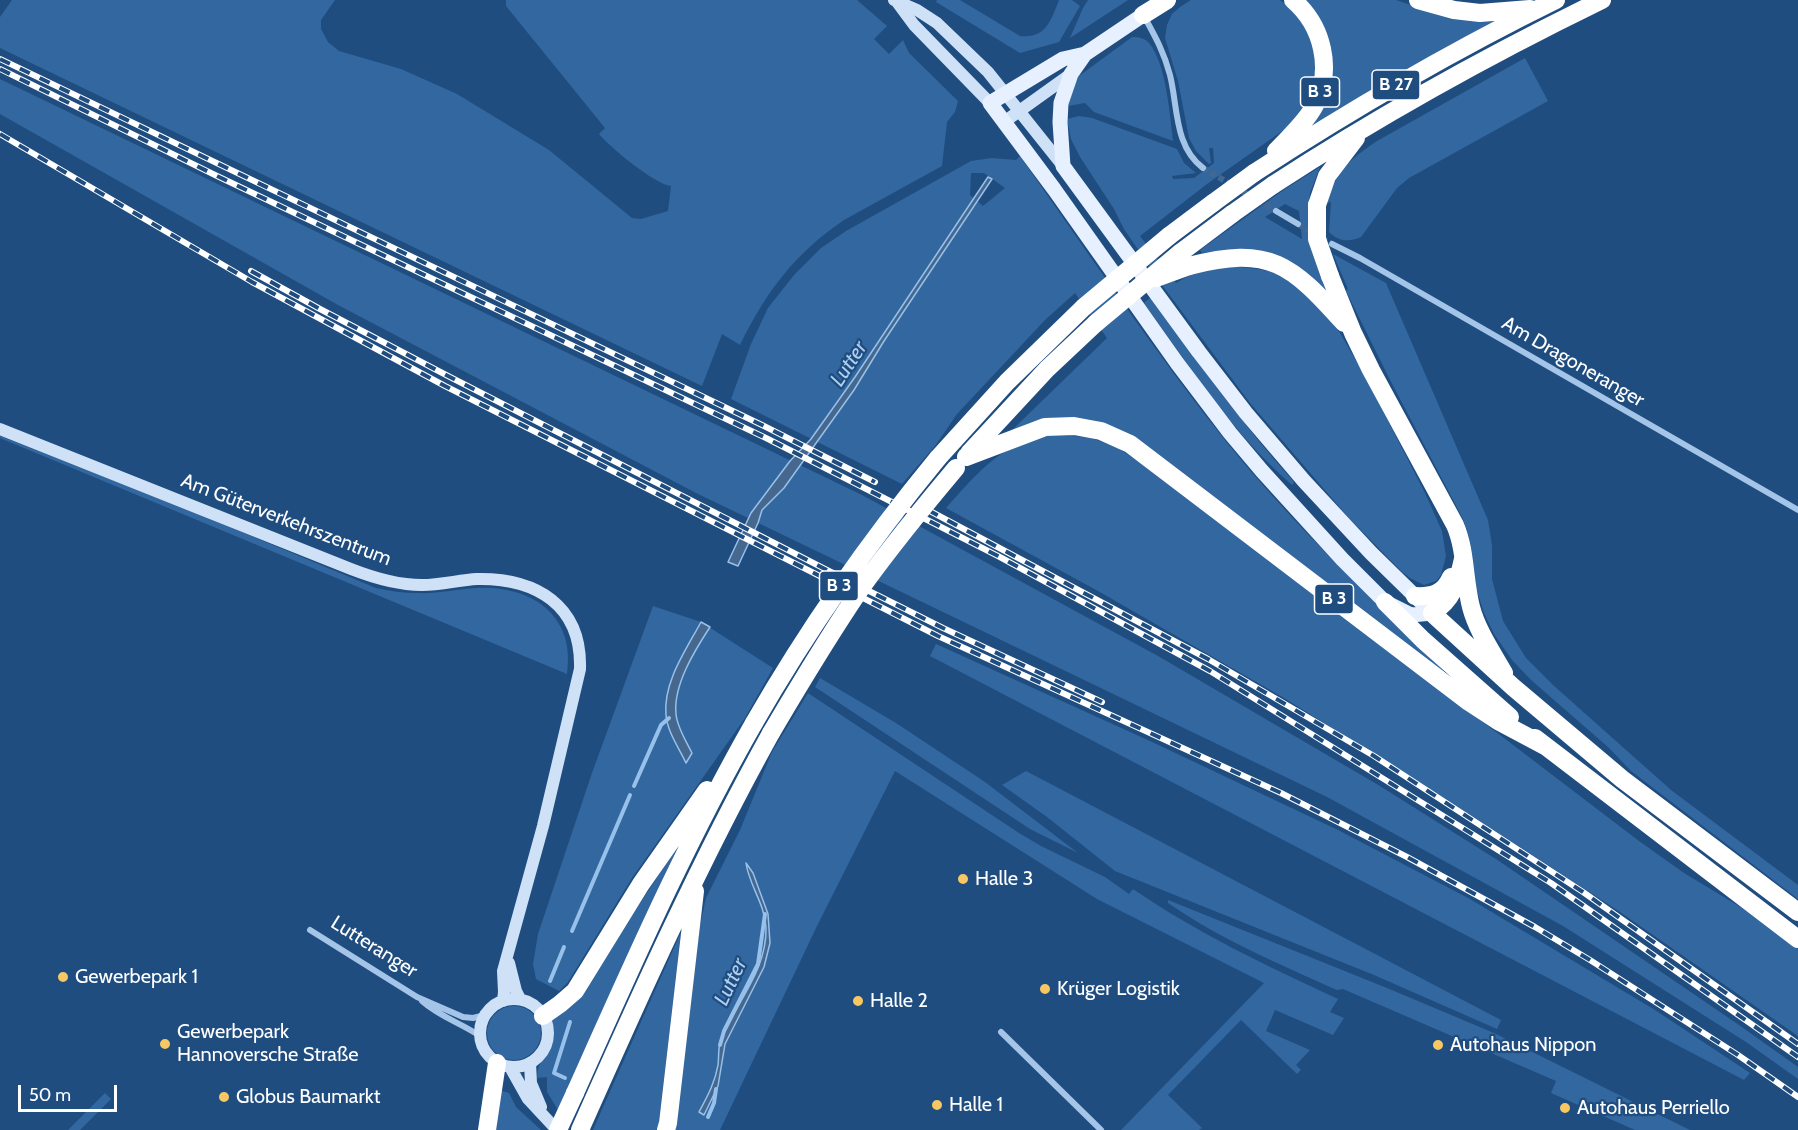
<!DOCTYPE html>
<meta charset="utf-8">
<style>
body{margin:0}
#map{position:relative;width:1798px;height:1130px;overflow:hidden;background:#1f4d80;font-family:Cabin,sans-serif}
canvas{display:block}
.scale{position:absolute;left:18px;top:1085px;width:99px;height:27px;box-sizing:border-box;border:3px solid #fff;border-top:0;padding-left:8px;font-size:18px;line-height:21px;white-space:nowrap;color:#fff;-webkit-text-stroke:4px #1f4d80;paint-order:stroke}
</style>
<div id="map">
<canvas width="1798" height="1130"></canvas>
<div class="scale">50 m</div>
</div>
<script>
const c = document.querySelector('canvas').getContext('2d');
c.lineJoin = 'round';
function fill(path, color) {
  c.fillStyle = color;
  c.fill(path, 'evenodd');
}
function trace(path, color, width, dash) {
  c.strokeStyle = color;
  c.lineWidth = width;
  c.lineCap = dash ? 'butt' : 'round';
  c.setLineDash(dash || []);
  c.stroke(path);
}
function label(font, color, halo, rows, align = 'center') {
  c.font = font + ' Cabin,sans-serif';
  c.lineWidth = 4.5;
  c.setLineDash([]);
  c.textBaseline = 'middle';
  c.strokeStyle = halo;
  c.fillStyle = color;
  for (const [text, x, y, turn = 0] of rows) {
    c.save();
    c.translate(x, y);
    c.rotate((+turn || 0) * Math.PI / 180);
    c.textAlign = isNaN(turn) ? turn : align;
    if (halo) c.strokeText(text, 0, 0);
    c.fillText(text, 0, 0);
    c.restore();
  }
}
const green = new Path2D(`
 M12,0H335L321,20V29L328,42L339,51L401,69L457,94L549,150L632,218L641,219L668,211L671,186C654,184 610,147 599,134L605,128L506,6V0H857L887,26L874,39L889,54L903,40L909,53L958,101L955,112L947,122L942,166L844,220C794,254 766,292 740,345L722,334L702,386L0,48V17Z
 M937,0H960L1020,36C1046,39 1051,20 1059,0H1072L1080,6L1059,42L1020,53L936,2Z
 M1088,0H1128L1070,38L1083,8Z
 M1191,0H1280L1291,8L1303,22L1315,47L1317,76L1305,108L1288,127L1207,184L1140,236L1176,283L1194,273L1232,266L1257,269L1273,272L1291,282L1318,305L1340,333L1364,374L1425,493L1442,531L1446,556L1441,575L1436,581L1424,585L1410,578L1401,571L1348,517L1250,403L1165,289L1124,229L1114,209L1080,157L1071,139L1067,119L1079,116L1092,118L1177,149L1184,163L1196,173L1172,176L1173,179L1194,178L1214,163L1213,148H1209L1211,163L1209,164L1196,151L1189,138L1178,81L1165,38L1167,25L1172,14L1180,7Z
 M1303,0H1396L1434,13L1501,19L1404,71L1313,125L1312,123L1330,81Z
 M1132,37C1139,37 1145,38 1149,43C1166,63 1170,115 1173,141L1094,112L1085,103L1068,106L1073,86L1079,76Z
 M1525,58L1548,101L1409,178L1397,188L1361,237C1349,242 1339,242 1329,232L1331,202L1326,203C1337,170 1349,160 1377,141Z
 M0,79L862,495L1158,656L1380,786L1499,861L1739,1025L1798,1067V1079L1746,1042L1563,926L1327,797L696,493L338,305L0,114Z
 M1020,156C1088,253 1154,351 1228,444C1294,525 1370,597 1444,671V673L1115,429L1012,430L1107,338L1075,293L1045,320L957,414L935,446L902,484L731,399L751,344L768,308L794,275L821,248L846,231L971,161L992,158L1016,160ZM971,173H984L1005,188L983,206L970,195Z
 M1320,167L1310,193L1308,215L1333,298L1226,251L1202,253L1200,250L1282,191ZM1285,204L1299,211L1302,239L1265,217Z
 M1333,254L1386,283L1488,520L1492,545V579L1503,621L1526,658L1553,685L1671,790L1798,885V899L1631,771L1608,747L1531,680L1512,660L1494,634L1484,613L1477,591L1471,546L1467,530L1462,517L1389,378L1346,291L1348,289Z
 M1151,297C1197,361 1242,424 1294,482L1292,485C1233,434 1189,366 1144,303Z
 M1064,435L1092,438L1118,448L1154,471L1639,841L1684,873L1752,914L1798,949V1036L1620,912L1449,801L1284,698L1098,591L946,508C972,479 1000,444 1041,437C1049,435 1057,435 1064,435Z
 M0,436L184,508L376,588C390,591 403,593 417,593C437,594 457,589 476,588C531,585 576,615 567,674L0,438Z
 M653,606L701,622L773,668L745,718L632,878L568,982L559,991L536,979L533,964L538,934L592,773Z
 M936,644L1150,741L1338,830L1470,899L1655,1010L1750,1073L1744,1080L930,656Z
 M820,678L896,723L985,782L1078,853L1030,829L815,687Z
 M808,693L1019,833L1041,846L1105,877L1129,894L1133,889C1197,933 1267,966 1338,999L1330,1012L1344,1018L1333,1035L1275,1010L1266,1031L1310,1050L1296,1065L1301,1070L1297,1074L1241,1020L1168,1095L1202,1128L1199,1130H1121L1264,983L1097,899L895,771L817,926L720,1130H675L700,925L706,898L740,830L772,752Z
 M1026,771L1501,1020L1497,1029L1374,975L1115,871L1047,817L1002,785Z
 M679,844L558,1110L547,1092V1077L537,1078C537,1054 560,1052 551,1019L602,961Z
 M1168,900L1387,988L1494,1033L1690,1130H1635L1551,1093L1556,1081L1343,989L1337,990C1279,964 1220,939 1168,903Z
 M681,932L658,1130H593L604,1105Z
 M487 1033a27 27 0 1 1 54 0a27 27 0 1 1-54 0Z
 M499,1090L509,1093L516,1107L541,1130H494Z
 M105,1093L111,1099L80,1130H68Z`);
const water = new Path2D(`
 M988,177L992,179L884,341L854,390L784,488L762,510L758,523L738,566L728,562L751,513L790,461L811,439L855,377Z
 M701,622L710,627C695,650 673,685 676,714C677,727 686,741 692,753L686,763C679,748 667,731 666,715C663,682 686,650 701,622Z
 M746,863L753,873L768,914L770,943L764,967L725,1044L718,1086L704,1115L699,1112C707,1097 715,1083 718,1065C719,1058 718,1050 720,1043C734,1004 767,972 766,928C765,904 749,885 746,863Z`);
const stream = new Path2D(`
 M634,786L661,725L669,718
 M572,931L630,795
 M550,981L564,947
 M720,1045L724,1031L758,964L765,914
 M565,1078L554,1073L570,1022
 M708,1117L714,1103L716,1089`);
const streetTunnel = new Path2D(`
 M1203,168L1276,211
 M1298,224L1332,244`);
const street = new Path2D(`
 M1144,16C1155,36 1164,52 1170,75C1178,107 1174,146 1203,168
 M1276,211L1298,224
 M1332,244L1360,258L1798,510
 M310,930L417,997L463,1017L473,1018L485,1015
 M422,1001C440,1017 461,1023 480,1036
 M1001,1032L1101,1130`);
const secondary = new Path2D(`
 M894,0L917,10L937,23L988,72L1063,166
 M897,2L914,25L990,103
 M1004,122L1071,74
 M0,429L351,569C374,578 397,585 422,585C441,585 459,580 477,579C536,578 582,605 580,669L543,826L503,971L504,992L503,1001
 M509,963L516,991L520,999
 M480 1033a34 34 0 1 1 68 0a34 34 0 1 1-68 0Z
 M530,1063L531,1083L541,1107
 M510,1067L528,1099L557,1130`);
const primary = new Path2D(`
 M1143,15L1085,54L1063,59L990,103L1054,189L1177,363L1230,433L1262,471L1342,559L1385,602L1411,615L1432,613
 M1085,54L1071,74L1061,103L1060,122L1063,166L1199,352L1246,413L1304,481L1371,553L1422,603`);
const highway = new Path2D(`
 M1418,0L1454,10L1480,13L1530,9
 M1143,15L1167,0
 M1276,151C1290,136 1306,122 1315,105C1333,69 1323,26 1293,0
 M1254,173C1351,110 1452,51 1556,0
 M1273,185C1379,116 1489,55 1602,0
 M1317,205L1327,176L1356,138
 M1169,236L1213,203
 M1180,253L1232,214
 M1189,266C1270,245 1291,264 1344,323
 M1330,276L1353,333L1371,370L1455,525C1466,550 1464,580 1471,607C1477,630 1492,652 1504,673
 M969,453L1047,369L1096,323
 M966,457L1045,427L1074,426L1101,431L1130,444L1469,702L1498,721L1545,746
 M938,458L1007,382L1084,307
 M1463,559C1458,582 1453,600 1432,613L1513,687L1622,779L1798,912
 M1415,596C1431,597 1444,594 1451,577
 M1385,602L1423,640L1510,717
 M1535,738L1798,939
 M543,1016L560,1004L575,991L641,884L707,790
 M575,1093C631,968 686,842 754,723
 M487,1130L497,1063
 M580,1130C640,995 700,861 771,733
 M666,1130L668,1123L695,891`);
const rail = new Path2D(`
 M0,59L762,425L875,482
 M0,69L215,175L766,438L998,556L1210,671L1551,883L1798,1057
 M0,134L252,282L445,386L938,636L1281,793L1407,857L1535,927L1590,960L1738,1055L1798,1097
 M251,271L320,309L450,377L825,569L943,628L1102,702
 M928,510L1208,659L1374,756L1583,892L1798,1044`);
const highwayBridge = new Path2D(`
 M1213,203L1254,173
 M1317,205V239L1330,276
 M1232,214L1273,185
 M1156,278L1189,266
 M1084,307L1169,236
 M1096,323L1180,253
 M754,723C809,627 868,543 938,458
 M771,733C801,682 831,632 864,584C893,544 924,506 956,468
 M558,1130L575,1093`);
const markers = [
 [963,879,6,"#f7c764"],
 [63,977,6,"#f7c764"],
 [1045,989,6,"#f7c764"],
 [858,1001,6,"#f7c764"],
 [165,1044,6,"#f7c764"],
 [1438,1045,6,"#f7c764"],
 [224,1097,6,"#f7c764"],
 [937,1105,6,"#f7c764"],
 [1565,1108,6,"#f7c764"]
];
const shields = [
 [1396,85,48],
 [1320,92,39],
 [839,586,39],
 [1334,599,39]
];
const shieldNames = [
 ["B 27",1396,85],
 ["B 3",1320,92],
 ["B 3",839,586],
 ["B 3",1334,599]
];
const streetNames = [
 ["Am Dragoneranger",1573,362,30],
 ["Am Güterverkehrszentrum",286,520,21],
 ["Lutteranger",374,947,32]
];
const poiNames = [
 ["Halle 3",975,879],
 ["Gewerbepark 1",75,977],
 ["Krüger Logistik",1057,989],
 ["Halle 2",870,1001],
 ["Gewerbepark",177,1032],
 ["Hannoversche Straße",177,1055],
 ["Autohaus Nippon",1450,1045],
 ["Globus Baumarkt",236,1097],
 ["Halle 1",949,1105],
 ["Autohaus Perriello",1577,1108]
];
const waterNames = [
 ["Lutter",849,364,-57],
 ["Lutter",731,982,-65]
];
fill(green, '#33679f');
fill(water, '#46688e');
trace(water, '#97c1ea', 1.5);
trace(stream, '#97c1ea', 4);
trace(streetTunnel, '#416893', 6, [6, 3]);
trace(street, '#a4c5e8', 6);
trace(secondary, '#cfe1f7', 12);
trace(primary, '#e7f0fe', 15);
trace(highway, '#fff', 18);
trace(rail, '#fff', 6);
trace(rail, '#1f4d80', 4, [11]);
trace(highwayBridge, '#fff', 18);
for (const [x, y, r, color] of markers) {
  const dot = new Path2D();
  dot.arc(x, y, r, 0, 2 * Math.PI);
  c.fillStyle = color;
  c.fill(dot);
  trace(dot, '#1f4d80', 2);
}
for (const [x, y, w] of shields) {
  const box = new Path2D();
  box.roundRect(x - w / 2, y - 15, w, 30, 4.5);
  c.fillStyle = '#1f4d80';
  c.fill(box);
  trace(box, '#fff', 1.5);
}
label('bold 18px', '#fff', null, shieldNames);
label('20px', '#fff', '#1f4d80', streetNames);
label('20px', '#fff', '#1f4d80', poiNames, 'left');
label('italic 21px', '#afcff0', '#1f4d80', waterNames);
</script>
